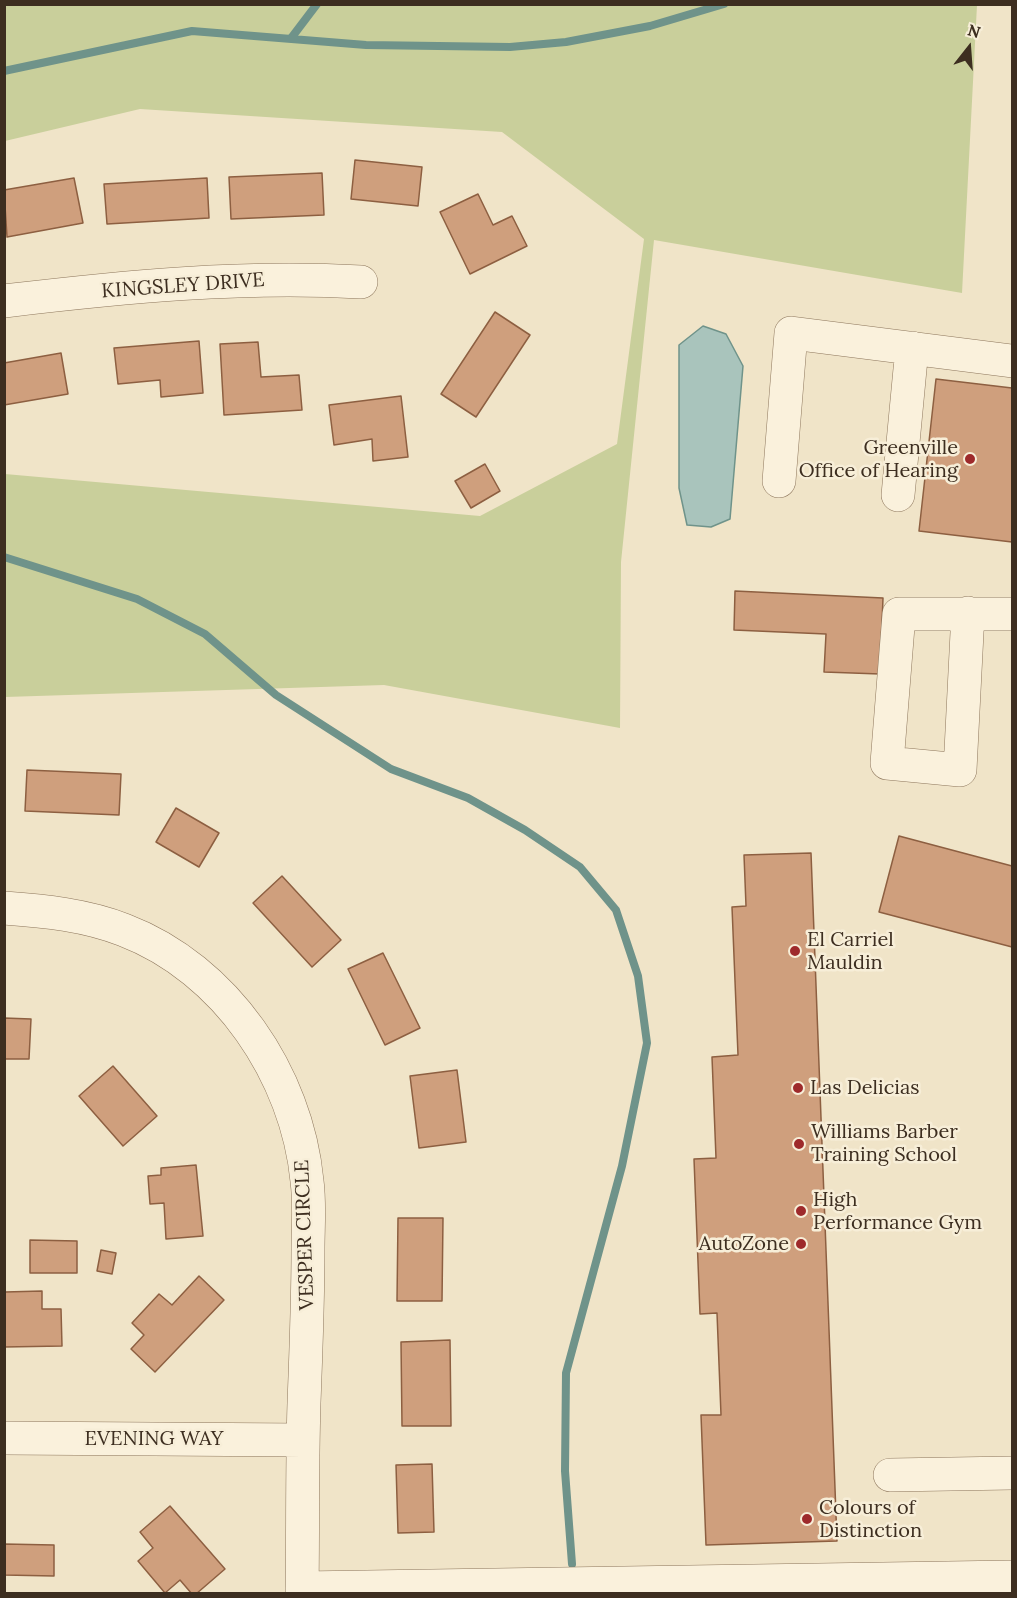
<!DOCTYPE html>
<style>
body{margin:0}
#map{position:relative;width:1017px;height:1598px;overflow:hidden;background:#f0e4c8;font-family:Lora,serif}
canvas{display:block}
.frame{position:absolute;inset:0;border:6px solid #3d2e20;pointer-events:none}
.north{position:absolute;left:939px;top:18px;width:60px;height:60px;-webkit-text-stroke:4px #f7eed8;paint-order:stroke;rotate:17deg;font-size:16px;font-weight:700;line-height:24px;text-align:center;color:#3d2e20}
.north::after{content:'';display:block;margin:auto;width:21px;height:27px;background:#3d2e20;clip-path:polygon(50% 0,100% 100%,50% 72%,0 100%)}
</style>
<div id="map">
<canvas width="1017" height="1598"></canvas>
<div class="frame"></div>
<div class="north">N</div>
</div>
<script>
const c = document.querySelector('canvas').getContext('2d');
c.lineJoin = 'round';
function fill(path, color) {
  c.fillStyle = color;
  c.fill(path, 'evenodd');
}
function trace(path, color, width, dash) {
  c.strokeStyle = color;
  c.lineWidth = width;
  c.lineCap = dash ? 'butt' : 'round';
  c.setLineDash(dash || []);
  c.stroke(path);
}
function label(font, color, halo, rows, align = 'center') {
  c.font = font + ' Lora,serif';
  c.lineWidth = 5;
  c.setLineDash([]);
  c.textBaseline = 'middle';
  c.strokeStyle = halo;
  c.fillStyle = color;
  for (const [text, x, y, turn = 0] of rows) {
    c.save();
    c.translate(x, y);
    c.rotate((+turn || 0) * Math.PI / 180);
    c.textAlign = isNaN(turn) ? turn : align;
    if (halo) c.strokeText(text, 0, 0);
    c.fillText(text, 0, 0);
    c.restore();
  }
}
const green = new Path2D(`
 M5,4L977,5L962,293L654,240L621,562L620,728L384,685L5,697V474L480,516L617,444L644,239L502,132L140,109L5,141Z`);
const water = new Path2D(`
 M703,326L726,334L743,366L730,519L711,527L687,525L679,488V345Z`);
const stream = new Path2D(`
 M292,37L317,4
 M4,71L192,31L366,45L510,47L566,42L650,26L724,4
 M4,557L137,599L205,634L276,695L391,769L468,798L525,830L580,867L616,910L638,976L647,1043L622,1166L566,1373L565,1471L572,1564`);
const building = new Path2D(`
 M355,160L422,167L418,206L351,199Z
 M322,173L324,215L231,219L229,177Z
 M74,178L83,223L7,237L4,190Z
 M207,178L209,218L107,224L104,184Z
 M478,194L493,225L512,216L527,246L470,274L440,212Z
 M495,312L530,335L476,417L441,394Z
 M199,341L203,393L161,397L160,380L118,384L114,348Z
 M258,342L261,377L299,375L302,410L224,415L220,344Z
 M61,353L68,394L4,405V363Z
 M936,379L1012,388V542L919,531Z
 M401,396L408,457L373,461L372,439L334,445L329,405Z
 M485,464L500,491L471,508L455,481Z
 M735,591L883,598L880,674L824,672L826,634L734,630Z
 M27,770L121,774L119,815L25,811Z
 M176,808L219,833L199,867L156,842Z
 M899,836L1012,866V947L879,912Z
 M811,853L837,1541L706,1545L701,1415H721L717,1313L700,1314L694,1159L716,1158L712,1057L738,1055L732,907L746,906L744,855Z
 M282,876L341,940L312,967L253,903Z
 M383,953L420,1028L385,1045L348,969Z
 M4,1018L31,1019L29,1059H4Z
 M113,1066L157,1116L123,1146L79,1096Z
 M457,1070L466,1142L419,1148L410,1076Z
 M196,1165L203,1236L166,1239L164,1203L150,1204L148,1176L161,1175V1168Z
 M398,1218H443L442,1301H397Z
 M30,1240L77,1241V1273H30Z
 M101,1250L116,1253L112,1274L97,1271Z
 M199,1276L224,1300L155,1372L131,1349L144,1335L132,1323L159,1294L172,1305Z
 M42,1291V1309H61L62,1346L4,1347L5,1292Z
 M450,1340L451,1426H402L401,1342Z
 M432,1464L434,1532L398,1533L396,1465Z
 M170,1506L225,1569L196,1594H192L180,1580L165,1593L138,1561L153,1548L140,1532Z
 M4,1544L54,1545V1576L4,1575Z`);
const minor = new Path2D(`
 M4,301C122,287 243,275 361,282
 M779,481L791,333L1012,361
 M898,495L912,348
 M968,613L960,770L887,763L899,614H1012
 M4,908C45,911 86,915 124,930C226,969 297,1075 307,1181C310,1203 308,1227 308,1249C308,1301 306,1352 304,1403C302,1467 303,1530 302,1594
 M4,1438L303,1440
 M890,1475L1012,1473
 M302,1588L1012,1577`);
const markers = [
 [970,459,6,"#9e2a2b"],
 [795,951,6,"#9e2a2b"],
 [798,1088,6,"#9e2a2b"],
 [799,1144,6,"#9e2a2b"],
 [801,1211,6,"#9e2a2b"],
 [801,1244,6,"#9e2a2b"],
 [807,1519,6,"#9e2a2b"]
];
const streetNames = [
 ["KINGSLEY DRIVE",183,286,-4],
 ["VESPER CIRCLE",305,1235,-92],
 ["EVENING WAY",154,1439]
];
const poiNames = [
 ["Greenville",958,448,"right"],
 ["Office of Hearing",958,471,"right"],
 ["El Carriel",807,940],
 ["Mauldin",807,963],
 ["Las Delicias",810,1088],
 ["Williams Barber",811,1132],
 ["Training School",811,1155],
 ["High",813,1200],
 ["Performance Gym",813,1223],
 ["AutoZone",789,1244,"right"],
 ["Colours of",819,1508],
 ["Distinction",819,1531]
];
fill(green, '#c9cf9b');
fill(water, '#a9c4bc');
trace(water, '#6f938a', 1.5);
trace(stream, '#6f938a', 8);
fill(building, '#cf9f7d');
trace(building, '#8d5f41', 1.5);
trace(minor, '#8d765c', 34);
trace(minor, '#faf1dc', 33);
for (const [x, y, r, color] of markers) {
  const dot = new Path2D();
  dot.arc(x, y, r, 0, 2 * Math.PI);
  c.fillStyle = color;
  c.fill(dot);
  trace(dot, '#f7eed8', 2);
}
label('20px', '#3d2e20', '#f7eed8', streetNames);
label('20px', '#3d2e20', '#f7eed8', poiNames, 'left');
</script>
